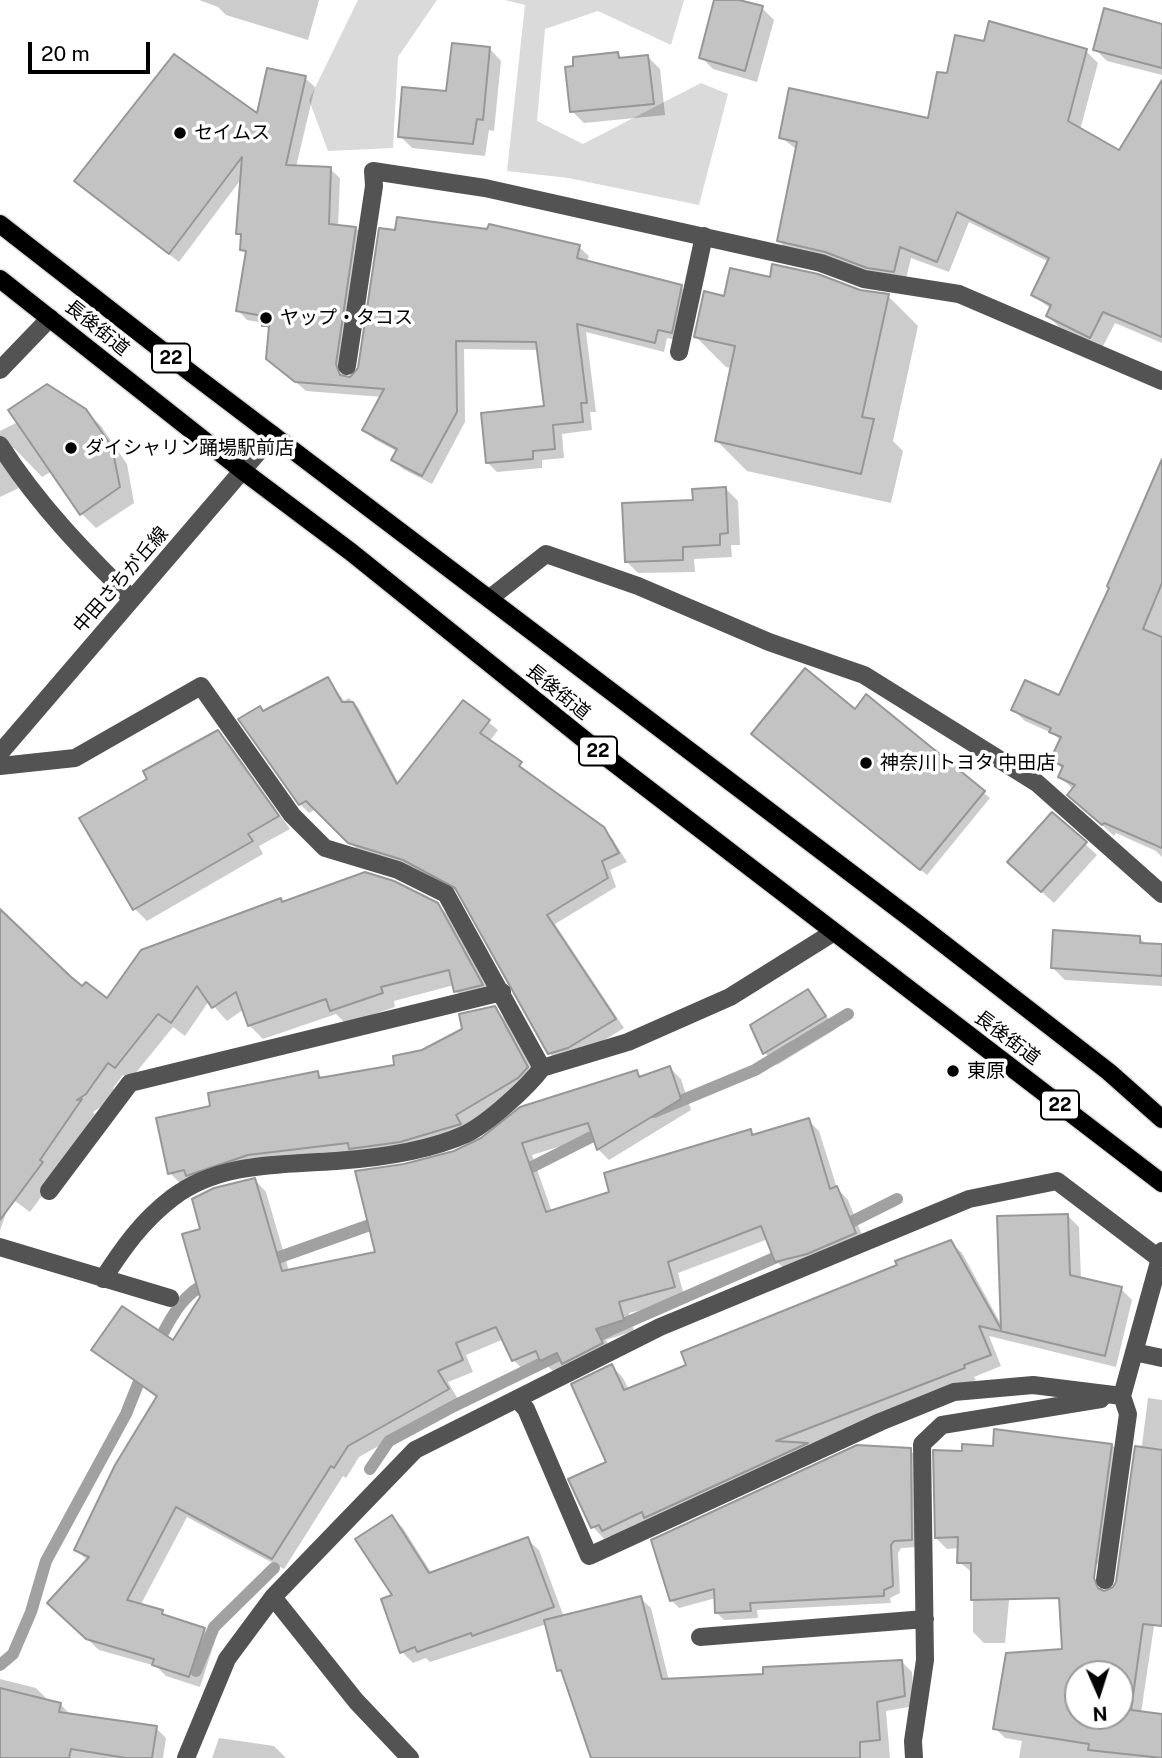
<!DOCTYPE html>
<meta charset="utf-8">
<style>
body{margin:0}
#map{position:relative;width:1162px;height:1758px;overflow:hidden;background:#fff;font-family:"Public Sans",sans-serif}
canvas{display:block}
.north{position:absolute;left:1064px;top:1660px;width:70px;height:70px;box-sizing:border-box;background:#fff;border:2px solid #999;border-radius:50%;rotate:177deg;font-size:19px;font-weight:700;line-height:28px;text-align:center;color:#000}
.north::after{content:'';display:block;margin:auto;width:24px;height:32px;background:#000;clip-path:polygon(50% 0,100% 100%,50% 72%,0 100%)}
.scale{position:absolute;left:28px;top:42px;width:122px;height:32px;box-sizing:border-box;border:4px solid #000;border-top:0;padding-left:9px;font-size:21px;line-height:24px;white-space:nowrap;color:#000;-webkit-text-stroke:5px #fff;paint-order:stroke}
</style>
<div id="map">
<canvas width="1162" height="1758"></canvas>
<div class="north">N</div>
<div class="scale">20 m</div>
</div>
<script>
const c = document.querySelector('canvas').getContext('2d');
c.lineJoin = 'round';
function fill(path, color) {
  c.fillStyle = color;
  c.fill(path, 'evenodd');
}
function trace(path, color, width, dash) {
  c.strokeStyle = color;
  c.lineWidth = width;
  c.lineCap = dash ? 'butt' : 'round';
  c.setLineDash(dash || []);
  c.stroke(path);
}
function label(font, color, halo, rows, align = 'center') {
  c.font = font + ' "Public Sans","Noto Sans JP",sans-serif';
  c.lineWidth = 7;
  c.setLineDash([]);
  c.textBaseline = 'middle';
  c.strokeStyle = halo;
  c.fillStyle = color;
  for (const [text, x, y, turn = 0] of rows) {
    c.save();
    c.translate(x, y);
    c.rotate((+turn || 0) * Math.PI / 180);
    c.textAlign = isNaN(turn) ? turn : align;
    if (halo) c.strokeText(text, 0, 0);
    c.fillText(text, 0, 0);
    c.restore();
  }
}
const green = new Path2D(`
 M358,0H437L398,57L393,148L328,151L309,100Z
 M505,0H684L671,45L598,11L545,29L537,121L583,144L701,83L728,94L699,205L568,178L507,171L525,5Z`);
const shadow = new Path2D(`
 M199,0H319L308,40L226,15L218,7Z
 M716,0H732L762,8L774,20L757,82L713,69L701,57Z
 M1162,25V75L1107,61L1095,49Z
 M986,43L1086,51L1098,63L1080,130L1120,152L1162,83V343L1115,323L1102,348L1059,327L1048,316L1051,309L1033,295L1049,262L969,222L949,272L911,258L905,283L790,253L779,241L797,150L781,137L930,120L948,75Z
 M489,48L501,61L494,131L489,130L485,156L412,148L400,136L448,93Z
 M617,53L623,59L648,57L660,69L665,115L584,123L572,111Z
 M305,78L315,87L296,167L330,169L340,178L338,227L356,228L365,238L346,378L351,379L579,247L589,256L587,262L681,287L690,296L681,341L667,338L664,352L586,332L596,412H590L592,430L562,434L564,458L542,460V468L497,472L488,463L546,408L539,350L464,349L465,422L432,484L403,469L393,460L398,452L374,439L364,429L382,397L306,391L268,358L270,331L264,323L247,320L238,310L247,255L242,249L243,238L238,233L242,178L179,262L86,190L258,116Z
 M771,279L888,296L918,326L893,441L903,451L891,503L747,471L717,441L732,368L726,367L696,337L725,298Z
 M85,410L101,426L127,464L134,503L96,528L82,514L52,471L42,477L14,448L5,454L3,463L19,488L0,497V431L18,422Z
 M1162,477V857L1156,851L1116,833L1114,836L1081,806L1074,790L1060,777L1063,770L1053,759L1061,741L1054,734L1025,721L1013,710L1060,698L1111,588L1109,586L1152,481L1159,483Z
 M726,489L738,501L740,545H731L732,557L694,559L695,572L638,573L626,561L695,501Z
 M328,679L344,701L349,698L358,707L399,784L464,702L498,730L489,742L612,838L627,862L610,870L616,887L555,924L624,1028L577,1057L558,1062L549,1053L460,893L414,868L359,851L316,809L309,813L300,804L264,712Z
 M866,697L990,798L927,875L759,739L855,711Z
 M218,732L230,744L290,829L259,846L263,854L147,921L135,909L150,780Z
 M1085,844L1097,855L1054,903L1022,874Z
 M280,900L284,904H437L451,918L495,999L469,1005L456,991L454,985L394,1001L395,1007L346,1024L336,1014L263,1039L249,1025L244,1009L227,1021L209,1001L185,1036L173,1027L130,1080L123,1075L113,1088L120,1094L93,1112L95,1114L53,1174L56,1177L30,1212L11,1198L0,1231V922L83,989L107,1001Z
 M1139,937L1147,945L1162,946V986L1065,980L1053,968Z
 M808,991L836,1029L777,1065L765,1053L752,1026Z
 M494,1007L506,1020L539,1080L471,1136L182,1185L170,1173L212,1107L317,1073L324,1079L396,1066L464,1030Z
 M670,1068L681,1079L691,1110L609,1160L598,1149L594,1136L532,1155L552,1212L612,1193L751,1131L755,1136L808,1120L819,1131L837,1188L848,1200L866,1245L788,1272L776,1261L768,1239L678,1273L685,1299L629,1313L634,1331L606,1340L613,1355L553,1371L544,1363L525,1371L513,1360L504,1339L466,1355L473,1372L448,1382L459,1401L359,1457L346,1478L343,1476L284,1569L187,1517L140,1606L204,1630L215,1641L200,1687L166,1676L156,1666L99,1650L60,1614L88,1561L76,1550L157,1398L93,1350L173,1343L202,1298V1230L255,1180L266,1192L289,1271L377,1253L404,1166L455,1153L636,1072L642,1078Z
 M1067,1215L1079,1227L1081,1279L1121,1289L1132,1300L1116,1367L989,1336L1001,1366L974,1377L976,1380L808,1445L818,1455L615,1541L610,1536L604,1539L593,1527L571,1480L609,1462L612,1366L623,1378L629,1390L689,1366L950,1242L962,1253L1002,1326Z
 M1148,1398L1162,1400V1563L1137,1448L1142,1445Z
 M1112,1445L1123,1456L1108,1565L1013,1559L1005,1643H984L973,1632V1573L959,1562L960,1548L947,1549L936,1538L963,1453L995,1447Z
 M910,1450L918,1458L919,1547L901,1548L898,1553L900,1593L890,1598L891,1603L757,1610L758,1618L724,1620L717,1613L716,1598L679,1608L671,1600Z
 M392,1517L403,1528L432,1574L527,1539L539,1550L564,1617L640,1598L651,1608L669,1681L765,1676L902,1662L912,1672L914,1706L886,1711L890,1758H593L565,1676L559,1670L547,1624L430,1662L426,1658L413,1663L402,1652L395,1596Z
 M1144,1615L1154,1626L1141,1713L1162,1716V1758H1019L1022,1741L1005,1738L995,1728L1063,1651ZM1078,1674H1120V1716H1078Z
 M0,1679L36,1688L46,1698L43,1700L60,1704L71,1715L156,1728L166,1738L163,1758H0Z
 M219,1738L274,1746L286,1758H212Z`);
const stream = new Path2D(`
 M654,1112L755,1070L848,1014
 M518,1174L607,1129
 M839,1228L897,1199
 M263,1263L381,1221
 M156,1346C169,1322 182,1292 210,1282
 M370,1469L389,1441L454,1406L610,1330L788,1252
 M0,1665L13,1654L31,1612L46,1561L126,1414L144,1369
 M196,1671L214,1627L274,1568`);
const building = new Path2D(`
 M714,0H739L763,6L745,71L699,58Z
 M1104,8L1162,24V68L1093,50Z
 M989,21L1087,49L1068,121L1119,150L1162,80V337L1103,312L1090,338L1046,316L1051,305L1031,295L1049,258L957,212L937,262L900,247L894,272L867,268L825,252L777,241L797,142L779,138L789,88L928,118L937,72L947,73L955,35L984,41Z
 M452,43L490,47L483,120L477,119L473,144L398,137L402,87L446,91Z
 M618,52L619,58L648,55L654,104L570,112L565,67L573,66V57Z
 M174,54L257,113L267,68L306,76L286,165L331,167L329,224L356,227L336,364L340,375L350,377L358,368L379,228L395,230L397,217L487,229L489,224L580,245L577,258L682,285L672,333L658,330L655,343L577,324L587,403H581L583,422L553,425L555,449L533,451V459L486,463L481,413L544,406L536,342L456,341L457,412L422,476L391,460L397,449L362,430L384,389L295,382L266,359L269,326H262L263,316L236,311L246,251L240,250L241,234H236L242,157L169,254L74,181Z
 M772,264L818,274L860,290L889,294L862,417L874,419L861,474L715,441L735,346L694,337L704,291L724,296L730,268L770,277Z
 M47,384L86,409L112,447L120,487L80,515L8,410Z
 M1162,459V583L1143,629L1162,637V848L1104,823L1102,825L1067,795L1075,785L1058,777L1063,766L1050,760L1061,737L1049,732L1051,728L1011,710L1025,680L1059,695L1109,588L1107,586Z
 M726,487L728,533L720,534V545L683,547V560L625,562L622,503L693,500L692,489Z
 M805,668L855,709L866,694L985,791L920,870L751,734Z
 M328,677L342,702H353L397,784L463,700L490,720L480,733L522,762L519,766L604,827L619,853L602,861L608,878L547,915L616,1019L568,1048L548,1054L455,888L403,860L348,843L306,801L299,805L238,719L260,706L263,711Z
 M218,730L279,816L248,834L253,841L133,910L79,818L147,779L143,771Z
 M1052,812L1087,842L1041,892L1007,862Z
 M365,872L394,881L438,903L483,985L454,992L449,970L381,987L383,993L330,1011L326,999L248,1026L236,992L212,1008L197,986L171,1023L158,1014L115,1068L108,1063L86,1094L77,1100L82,1099L40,1160L43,1162L0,1220V909L70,976L82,986L86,982L107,998L141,950L281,898L282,902Z
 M1053,930L1140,936V943L1162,944V976L1051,968Z
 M808,989L826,1016L763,1054L750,1025Z
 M495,1006L528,1067L518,1078L456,1115L461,1124L400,1142L349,1149L348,1143L248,1155L186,1176L184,1170L168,1174L156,1118L210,1106L208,1093L318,1071L319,1078L394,1065L393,1056L422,1050L462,1029L459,1014Z
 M670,1066L681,1099L597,1150L588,1123L522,1143L546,1212L609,1192L604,1173L751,1129L752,1135L809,1118L830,1189L837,1186L856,1233L807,1254L775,1262L761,1226L668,1262L675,1287L619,1302L624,1320L596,1329L603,1343L562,1364L557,1353L540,1361L536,1351L512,1361L496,1327L456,1343L463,1360L438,1371L449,1389L348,1446L334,1468L331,1466L272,1559L176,1507L127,1600L163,1610L162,1614L205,1628L189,1677L152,1665L154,1659L86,1639L47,1603L89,1557L74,1550L115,1465L157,1396L91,1350L122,1306L173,1340L200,1297L182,1234L200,1229L192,1199L214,1188L255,1178L282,1271L375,1252L355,1171L404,1164L454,1151L481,1138L520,1107L637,1070L639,1077Z
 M1068,1214L1070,1275L1122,1287L1105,1356L979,1326L991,1355L964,1365L965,1368L776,1441L808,1443L644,1518L642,1512L602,1531L599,1525L591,1528L568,1479L606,1462L571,1384L612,1364L624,1390L686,1365L681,1352L897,1265L895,1261L951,1240L1001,1329L997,1216Z
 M994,1429L1112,1444L1094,1578L1098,1588L1104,1591L1113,1587L1116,1582L1135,1446L1162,1450V1626L1143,1624L1131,1710L1162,1714V1758L1088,1750L1089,1744L993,1729L1006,1653L1062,1649L1059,1598L971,1600V1563H957L958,1537L935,1538L933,1450L962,1451V1444L993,1446ZM1078,1674H1120V1716H1078Z
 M857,1445L911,1448L912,1540L894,1541L891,1545L893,1586L884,1590V1596L750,1603L751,1611L715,1613L714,1589L670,1601L651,1540Z
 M392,1515L429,1573L528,1537L554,1607L472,1636L471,1633L417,1652L415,1647L400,1653L381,1599L392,1595L355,1539Z
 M641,1596L662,1679L763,1674V1667L902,1660L905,1696L877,1702L880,1740L860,1742V1758H591L561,1670L557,1671L544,1620Z
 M0,1688L61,1703L59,1712L157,1726L152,1758H126L71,1749L69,1758H0Z`);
const minor = new Path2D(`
 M679,352L704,236
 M347,366L374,186L373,171L485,188L821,263L864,279L959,294L1162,381
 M0,370L50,318
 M0,445C37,503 83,551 132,599
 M490,598L546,554L638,586L769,642L864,675L1037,783L1162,894
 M0,753L273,435
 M0,766L75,758L201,686L292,815L325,848L398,870L446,894L542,1068L628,1042L730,997L834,932
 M49,1191L130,1083L502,992
 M0,1247L170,1298
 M103,1279C123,1248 142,1221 172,1198C219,1162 280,1165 336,1161C378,1158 426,1152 466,1134C488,1123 527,1088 542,1068
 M1134,1352L1162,1358
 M517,1399L526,1409L589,1556L880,1422L954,1392L1033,1385L1122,1396
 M1105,1580L1128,1414L1122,1396L1162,1251
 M273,1597L356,1701L410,1758
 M700,1637L925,1619
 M186,1758L227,1659L273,1597L415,1450L660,1327L969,1199L1057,1181L1160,1259
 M914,1758L913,1741L925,1660L922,1444L942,1425L1101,1399`);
const major = new Path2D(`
 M0,224L191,373L918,924L1109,1072L1162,1119
 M0,279L243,471L351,552L601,753L1162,1183`);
const markers = [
 [180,133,7,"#000"],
 [266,318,7,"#000"],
 [71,448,7,"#000"],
 [866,763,7,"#000"],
 [953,1071,7,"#000"]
];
const shields = [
 [171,358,38],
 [598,751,38],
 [1060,1105,38]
];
const shieldNames = [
 ["22",171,358],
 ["22",598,751],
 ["22",1060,1105]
];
const poiNames = [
 ["セイムス",194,133],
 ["ヤップ・タコス",280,318],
 ["ダイシャリン踊場駅前店",85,448],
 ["神奈川トヨタ 中田店",880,763],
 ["東原",967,1071]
];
const streetNames = [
 ["長後街道",97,328,39],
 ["中田さちが丘線",121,580,-49],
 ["長後街道",558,692,39],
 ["長後街道",1007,1038,37]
];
fill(green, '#dadada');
fill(shadow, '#0003');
trace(stream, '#a1a1a1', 12);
fill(building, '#c3c3c3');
trace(building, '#979797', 2);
trace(major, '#dbdbdb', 21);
trace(minor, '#535353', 18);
trace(major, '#000', 18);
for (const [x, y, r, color] of markers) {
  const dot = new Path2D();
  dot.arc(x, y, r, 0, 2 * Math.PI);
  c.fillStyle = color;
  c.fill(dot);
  trace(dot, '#fff', 2.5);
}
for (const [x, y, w] of shields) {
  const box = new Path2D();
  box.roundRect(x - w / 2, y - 14.5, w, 29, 5);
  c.fillStyle = '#fff';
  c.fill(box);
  trace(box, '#000', 2);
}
label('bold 18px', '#000', null, shieldNames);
label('19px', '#000', '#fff', poiNames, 'left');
label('19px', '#000', '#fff', streetNames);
</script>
